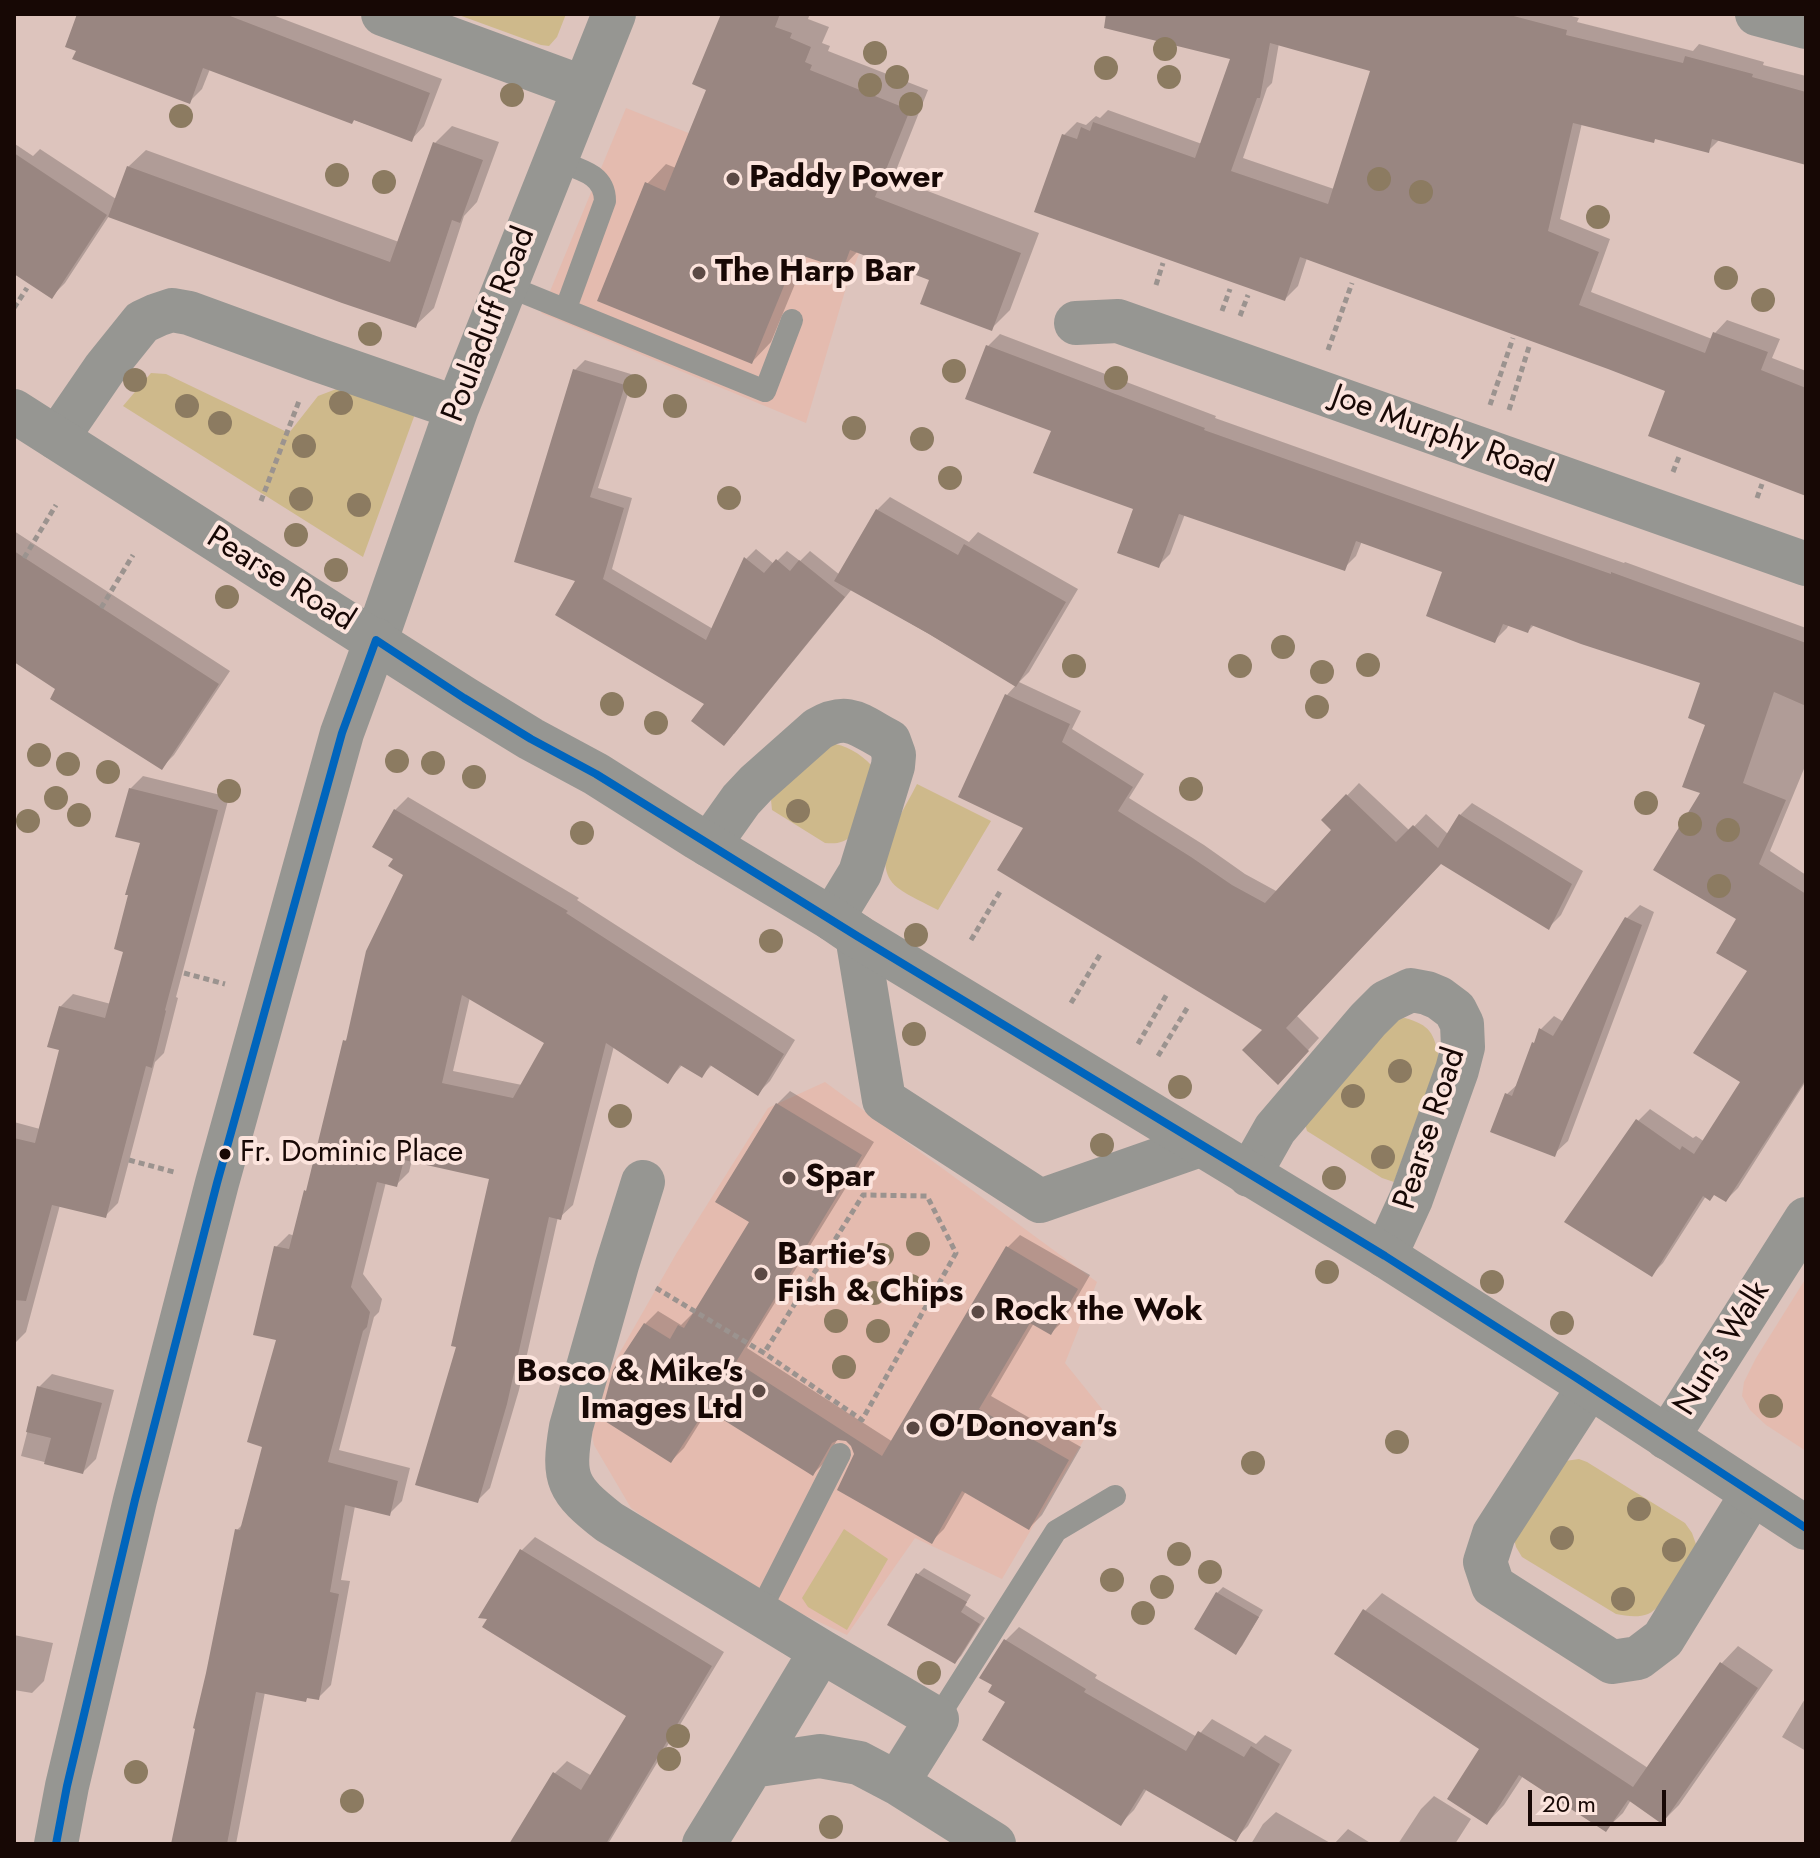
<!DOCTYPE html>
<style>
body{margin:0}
#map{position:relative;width:1820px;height:1858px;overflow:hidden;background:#ddc4bd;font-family:Jost,sans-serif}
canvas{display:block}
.frame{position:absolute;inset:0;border:16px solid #170805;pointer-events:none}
.scale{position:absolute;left:1528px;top:1790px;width:138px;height:36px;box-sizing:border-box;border:4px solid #170805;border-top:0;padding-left:10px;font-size:24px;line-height:28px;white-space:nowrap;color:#170805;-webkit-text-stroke:6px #fce4dd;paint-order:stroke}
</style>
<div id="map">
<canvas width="1820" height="1858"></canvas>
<div class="frame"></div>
<div class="scale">20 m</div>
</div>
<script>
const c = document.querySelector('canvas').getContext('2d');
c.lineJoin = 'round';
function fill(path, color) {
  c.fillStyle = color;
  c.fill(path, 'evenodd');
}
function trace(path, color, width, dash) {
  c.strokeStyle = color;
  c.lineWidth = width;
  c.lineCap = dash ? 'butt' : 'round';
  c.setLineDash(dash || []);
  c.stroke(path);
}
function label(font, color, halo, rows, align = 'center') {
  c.font = font + ' Jost,sans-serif';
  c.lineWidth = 8;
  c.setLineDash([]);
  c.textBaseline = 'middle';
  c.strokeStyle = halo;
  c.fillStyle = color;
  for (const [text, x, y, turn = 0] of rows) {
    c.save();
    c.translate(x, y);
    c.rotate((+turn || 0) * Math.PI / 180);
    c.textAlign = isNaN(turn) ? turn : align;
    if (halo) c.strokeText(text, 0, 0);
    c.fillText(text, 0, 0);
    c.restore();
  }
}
const built = new Path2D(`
 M626,108L876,208L845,291L806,423L541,313Z
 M825,1082L1097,1282L1065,1363L1102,1409L1002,1579L915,1538L847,1635L738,1584L631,1508L594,1445L587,1410L676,1254L768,1108Z
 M1806,1278V1451L1766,1425L1750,1410L1742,1396L1744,1382L1756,1358Z`);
const green = new Path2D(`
 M456,14H566L557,37L549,46L541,45Z
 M151,373L166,374L289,433L318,396L339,388L415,414L363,557L123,406Z
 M829,743C846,745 860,753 872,766L852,835C844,843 837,844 825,843L772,810L771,800Z
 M917,784L991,821L938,910C925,903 910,897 898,888C866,863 904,811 917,784Z
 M1405,1018C1430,1025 1434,1033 1439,1058L1394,1182L1382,1178L1307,1131L1305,1124L1394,1019Z
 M1579,1459L1587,1462L1685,1523L1692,1533L1697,1547C1687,1563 1664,1608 1648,1614C1638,1618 1626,1616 1616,1614L1522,1557L1516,1547L1513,1535L1565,1461Z
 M844,1529L888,1559L847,1630L808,1607L802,1598Z`);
const shadow = new Path2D(`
 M80,14H270L442,79L424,126L411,140L210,69L202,89L189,102L79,50Z
 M723,14H810L808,19L829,27L822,43L830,46L828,51L928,90L893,178L1039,233L1010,310L991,329L932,278L858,251L843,267L807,255L771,342L752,362L647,184L666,164L676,168L709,89Z
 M1160,14H1564L1579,18L1577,22L1693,51L1699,44L1764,62L1763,65L1806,76V163L1720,139L1708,151L1656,137L1582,123L1560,219L1610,239L1591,292L1712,339L1715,333L1727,320L1780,339L1772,358L1806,371V494L1668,390L1307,258L1298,286L1285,299L1064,135L1077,122L1086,125L1096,116L1100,118L1108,110L1202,144L1233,57ZM1279,43L1373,70L1334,189L1243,158L1267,88L1272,83Z
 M452,126L499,142L477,202L464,216L434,308L416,325L109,216L65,283L52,296L14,271L15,144L33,156L40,149L116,199L128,167L146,150L399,242L434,144Z
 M1000,334L1216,416L1215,418L1544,535L1624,563L1625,562L1806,628V764L1770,851L1806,875V1081L1738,1188L1726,1200L1715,1193L1706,1196L1663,1263L1651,1275L1638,1121L1650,1109L1693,1138L1696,1136L1705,1142L1742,1081L1750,971L1738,919L1703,792L1708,724L1703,682L1535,624L1528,631L1509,624L1507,628L1495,640L1445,571L1362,541L1356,556L1344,568L1185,514L1170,554L1158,566L1135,508L1053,429L988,346Z
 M585,360L634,375L598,488L632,498L612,569L713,629L746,559L756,549L774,564L787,551L800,561L810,551L840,575L877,510L890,497L969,542L978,532L1078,589L1029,672L1019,682L1081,711L1072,729L1144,774L1129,798L1204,845L1245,874L1278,892L1334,830L1324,820L1359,783L1410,831L1426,814L1448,834L1460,815L1472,803L1583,871L1561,915L1549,927L1441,862L1296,1015L1319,1038L1290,1070L1265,1029L1026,827L960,796L1007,695L1016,685L852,589L734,734L707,704L579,580L575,370Z
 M14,531L230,671L174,755L161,768L58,689L14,660Z
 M143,776L229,797L176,997L178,998L164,1053L155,1062L118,1203L105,1216L60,1205L26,1332L14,1344V1122L40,1129L62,1049L60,1007L73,994L111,1004L125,950L142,841L130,789Z
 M408,797L579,898L577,900L795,1040L770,1081L757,1094L712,1065L701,1076L683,1064L667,1082L614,1046L573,1205L560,1217H558L519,1390L490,1488L477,1501L458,1345L491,1178L412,1160L409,1172L396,1185L386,1182L363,1274L382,1299L379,1312L374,1317L339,1450L410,1468L402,1501L389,1514L355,1506L341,1580L350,1581L331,1685L318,1698L309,1696L305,1700L265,1692L236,1844H173L237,1530L245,1522L265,1445L278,1338L276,1247L289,1234L295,1236L308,1189L345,1041L349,1037L406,875L396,858L395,810ZM470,997L547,1042L522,1085L453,1071Z
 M1640,905L1654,912L1568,1141L1554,1154L1507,1094L1519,1083L1541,1029L1554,1016L1564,1022L1627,918Z
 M790,1091L874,1142L747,1348L893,1442L1007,1248L1020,1235L1090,1275L1064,1320L1051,1333L1034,1323L991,1396L1081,1447L1042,1515L1029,1528L966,1491L944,1529L931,1542L856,1454L848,1440L838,1438L826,1461L813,1474L709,1408L684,1448L671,1461L645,1324L658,1311L681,1325L693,1313L695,1314L752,1222L777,1104Z
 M52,1374L114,1390L96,1459L83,1472L21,1456L39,1387Z
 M535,1537L724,1652L608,1844H511L554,1774L567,1761L592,1776L629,1715L490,1618L481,1616L522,1550Z
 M924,1568L971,1595L965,1605L985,1618L961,1656L955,1662L889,1625L918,1574Z
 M1223,1587L1263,1610L1242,1646L1236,1652L1217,1593Z
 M1382,1593L1648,1768L1721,1664L1738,1646L1773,1670L1679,1805L1662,1822L1631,1800L1623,1813L1605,1830L1523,1776L1504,1805L1487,1823L1482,1748L1365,1611Z
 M1019,1627L1097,1675L1095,1678L1197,1737L1212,1719L1256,1744L1265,1735L1292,1750L1248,1826L1235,1839L1147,1789L1134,1810L1121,1823L1007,1702L1006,1640Z
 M14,1635L53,1643L44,1681L32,1693L14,1690Z
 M1806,1697V1751L1782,1737Z
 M1434,1796L1471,1819L1455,1844H1398L1421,1809Z
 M1276,1812L1332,1844H1251L1263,1824Z
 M1348,1829L1372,1844H1334Z`);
const building = new Path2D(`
 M77,14H225L430,93L412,142L354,120L352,124L203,68L190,104L72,59L76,51L65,47Z
 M721,14H780L775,27L792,33L790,38L811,47L805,62L812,65L810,70L910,110L875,197L1021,253L992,331L920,304L929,280L850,250L843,269L797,254L752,364L597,301L645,182L665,191L706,90L692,84Z
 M1106,14H1506L1567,30L1566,35L1683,63L1685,56L1753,74L1752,77L1806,92V165L1712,139L1709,153L1655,139L1654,143L1573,123L1548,231L1599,252L1579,305L1705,353L1713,332L1768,352L1761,370L1806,388V496L1648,436L1665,391L1608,369L1300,257L1285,301L1034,212L1062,134L1077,139L1081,127L1090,131L1093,122L1195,158L1230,59L1104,28ZM1270,43L1370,71L1328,204L1231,171L1257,98H1260Z
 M433,142L483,160L460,223L452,220L416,328L342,303L108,217L127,166L390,262Z
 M14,153L107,215L52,299L14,274Z
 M986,345L1205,428L1204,430L1531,546L1611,574V572L1806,643V706L1774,692L1743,783L1786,800L1759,864L1806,894V1079L1726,1202L1714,1195L1710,1201L1703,1196L1652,1277L1564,1222L1636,1119L1680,1150L1682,1146L1694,1154L1740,1082L1693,1053L1747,971L1716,953L1736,919L1653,870L1700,793L1682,787L1705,725L1688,718L1700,683L1581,644L1531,625L1528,633L1503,624L1495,643L1426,616L1442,572L1356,541L1345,571L1179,514L1159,568L1117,553L1133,509L1033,473L1051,431L965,399Z
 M573,369L625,385L590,497L624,508L603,579L706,640L744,557L764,573L776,559L790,571L799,560L845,597L724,746L691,721L704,704L555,615L575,581L514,562Z
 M876,509L958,555L964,544L1066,602L1016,687L929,634L834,581Z
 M14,551L219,684L162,770L50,699L55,689L14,662Z
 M1005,694L1070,724L1062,742L1133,787L1118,811L1191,857L1232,885L1265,903L1331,830L1321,820L1346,794L1396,842L1413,825L1438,848L1459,814L1572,884L1549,930L1441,864L1286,1028L1309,1051L1278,1085L1242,1050L1262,1030L997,870L1023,828L958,797Z
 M129,788L218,810L165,1010L166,1011L152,1068L146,1066L106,1218L52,1205L26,1301L14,1300V1138L35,1143L59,1050L47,1047L59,1006L105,1018L123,952L114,949L128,895H125L140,843L115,837Z
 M394,809L568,911L566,913L784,1054L758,1096L710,1065L702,1078L680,1065L668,1084L606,1043L561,1220L549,1217L507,1404L478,1503L415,1485L456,1347L451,1346L489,1179L404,1160L397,1187L377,1182L351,1287L370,1312L367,1327L363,1331L328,1462L398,1481L390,1516L345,1505L330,1592L339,1594L319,1700L307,1698L306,1702L256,1692L227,1844H171L195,1729L193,1728L206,1673L235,1529L240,1530L262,1447L247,1442L276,1340L253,1335L274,1246L289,1249L304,1190L306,1191L343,1040L346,1041L366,951L403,875L388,866L393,859L372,847ZM462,995L544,1043L513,1098L442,1083Z
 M1625,917L1642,925L1555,1157L1490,1132L1505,1093L1512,1096L1532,1042L1534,1043L1539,1028L1553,1036Z
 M776,1103L862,1155L736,1362L882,1456L1006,1246L1078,1289L1051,1335L1030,1323L979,1409L1069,1460L1029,1530L962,1491L932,1544L837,1490L854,1454L851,1446L846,1441L838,1440L832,1443L813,1476L706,1409L671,1463L600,1418L613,1370L644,1323L670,1339L678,1325L684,1328L749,1222L715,1202Z
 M37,1386L102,1403L83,1474L44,1464L51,1438L26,1432Z
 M520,1549L712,1666L606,1844H509L553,1772L581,1790L626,1716L482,1627L487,1619L478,1618Z
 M916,1573L967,1602L961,1612L980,1624L955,1664L887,1625Z
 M1216,1592L1259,1617L1236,1655L1194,1629Z
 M1363,1609L1633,1787L1720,1662L1758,1688L1662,1824L1628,1800L1606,1832L1519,1775L1487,1825L1447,1799L1479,1749L1334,1654Z
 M1004,1639L1086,1689L1084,1692L1186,1751L1198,1731L1244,1757L1251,1746L1280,1764L1236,1842L1144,1789L1121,1826L982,1740L1005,1702L988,1692L992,1685L979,1678Z`);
const path = new Path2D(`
 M1156,285L1163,263
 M14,308L27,288
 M1222,311L1230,289
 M1240,316L1248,295
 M1328,350L1352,283
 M1490,405L1513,338
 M1509,410L1529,347
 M1673,472L1680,454
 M1757,498L1762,484
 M261,501L299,401
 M24,558L56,505
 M101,608L133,555
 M971,940L1001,890
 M184,973L225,984
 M1071,1003L1101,953
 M1138,1044L1167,994
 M1158,1056L1189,1005
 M129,1160L174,1172
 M656,1288L764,1353L863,1195L927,1196L956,1253L862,1420L764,1353`);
const service = new Path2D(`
 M554,160C576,169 605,172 605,201L566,308
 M505,285L765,391L792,320
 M759,1613L840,1454
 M937,1719L1056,1531L1115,1496`);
const minor = new Path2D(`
 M383,14L584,88
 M1757,14L1806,27
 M1076,323L1118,321L1806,564
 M57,438L105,368L142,322L157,315L172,310L189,313L315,359L457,408
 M376,640L457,408L614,14
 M709,845L741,800L756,784L818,729C849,711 860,726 889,741L894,755L893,766L860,873L832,919
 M857,936L884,1100L1040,1201L1200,1145
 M1249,1175L1275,1129L1368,1020L1386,1002L1411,990L1427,993L1439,998L1455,1010L1462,1024L1463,1047L1457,1070L1411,1199L1385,1256
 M643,1182L617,1265L571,1427C562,1480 567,1489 609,1522L821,1651L937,1719L897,1783
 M1589,1387L1494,1534L1485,1562L1493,1586L1612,1662L1638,1658L1663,1639L1752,1494
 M1667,1438L1806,1219
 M752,1766L821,1651
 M704,1844L752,1766L820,1756L859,1763L897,1783L994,1844`);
const tertiary = new Path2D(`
 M14,411L464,698L531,739L596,774L697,838L832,919L857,936L1385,1256L1575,1377L1806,1528
 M56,1844L67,1786L135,1500L217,1183L342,733L376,640`);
const bus1 = new Path2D(`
 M56,1844L67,1786L135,1500L217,1183L342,733L376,640L464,698L531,739L596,774L857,936L1385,1256L1575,1377L1806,1528`);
const trees = [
 [1165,49],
 [875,53],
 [1106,68],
 [897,77],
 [1169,77],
 [870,85],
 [512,95],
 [911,104],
 [181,116],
 [337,175],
 [1379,179],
 [384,182],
 [1421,192],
 [1598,217],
 [1726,278],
 [1763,300],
 [370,334],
 [954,371],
 [1116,378],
 [135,380],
 [635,386],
 [341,403],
 [187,406],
 [675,406],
 [220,423],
 [854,428],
 [922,439],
 [304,446],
 [950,478],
 [729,498],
 [301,499],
 [359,505],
 [296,535],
 [336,570],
 [227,597],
 [1283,647],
 [1368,665],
 [1074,666],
 [1240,666],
 [1322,672],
 [612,704],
 [1317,707],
 [656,723],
 [39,755],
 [397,761],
 [433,763],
 [68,764],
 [108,772],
 [474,777],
 [1191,789],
 [229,791],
 [56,798],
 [1646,803],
 [798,811],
 [79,815],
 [28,821],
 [1690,824],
 [1728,830],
 [582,833],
 [1719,886],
 [916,935],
 [771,941],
 [914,1034],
 [1400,1071],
 [1180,1087],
 [1353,1096],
 [620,1116],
 [1102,1145],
 [1383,1157],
 [1334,1178],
 [918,1244],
 [882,1255],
 [1327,1272],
 [1492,1282],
 [911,1286],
 [874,1293],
 [836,1321],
 [1562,1323],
 [878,1331],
 [844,1367],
 [1771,1406],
 [1397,1442],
 [1253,1463],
 [1639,1509],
 [1562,1538],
 [1674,1550],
 [1179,1554],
 [1210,1572],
 [1112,1580],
 [1162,1587],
 [1623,1599],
 [1143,1613],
 [929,1673],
 [678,1736],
 [669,1759],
 [136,1772],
 [352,1801],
 [831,1827]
];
const markers = [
 [733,179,8,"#5c4a45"],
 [699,273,8,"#5c4a45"],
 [225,1154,7,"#170805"],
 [789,1178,8,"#5c4a45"],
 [761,1274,8,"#5c4a45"],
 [978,1312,8,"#5c4a45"],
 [759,1391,8,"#5c4a45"],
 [913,1428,8,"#5c4a45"]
];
const busNames = [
 ["Fr. Dominic Place",240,1154]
];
const poiNames = [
 ["Paddy Power",749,179],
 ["The Harp Bar",715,273],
 ["Spar",805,1178],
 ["Bartie's",777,1256],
 ["Fish & Chips",777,1293],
 ["Rock the Wok",994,1312],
 ["Bosco & Mike's",743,1373,"right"],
 ["Images Ltd",743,1410,"right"],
 ["O'Donovan's",929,1428]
];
const streetNames = [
 ["Pouladuff Road",490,325,-69],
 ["Joe Murphy Road",1442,436,20],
 ["Pearse Road",280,580,32],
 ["Pearse Road",1431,1129,-72],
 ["Nun's Walk",1723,1349,-58]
];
fill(built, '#e4bbaf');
fill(green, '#ceb98b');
fill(shadow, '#0003');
fill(building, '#998681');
trace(path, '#9b938f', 5, [6, 4]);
trace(service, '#969692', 22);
trace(minor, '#969692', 44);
trace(tertiary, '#969692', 44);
trace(bus1, '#0065bd', 8);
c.fillStyle = '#8c7b61';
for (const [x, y] of trees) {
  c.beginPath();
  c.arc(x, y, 12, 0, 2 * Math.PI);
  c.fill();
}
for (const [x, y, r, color] of markers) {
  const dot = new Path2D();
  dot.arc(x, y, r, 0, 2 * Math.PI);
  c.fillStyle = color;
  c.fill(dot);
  trace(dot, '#fce4dd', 3);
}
label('30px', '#170805', '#fce4dd', busNames, 'left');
label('bold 32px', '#170805', '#fce4dd', poiNames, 'left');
label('32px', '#170805', '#fce4dd', streetNames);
</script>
